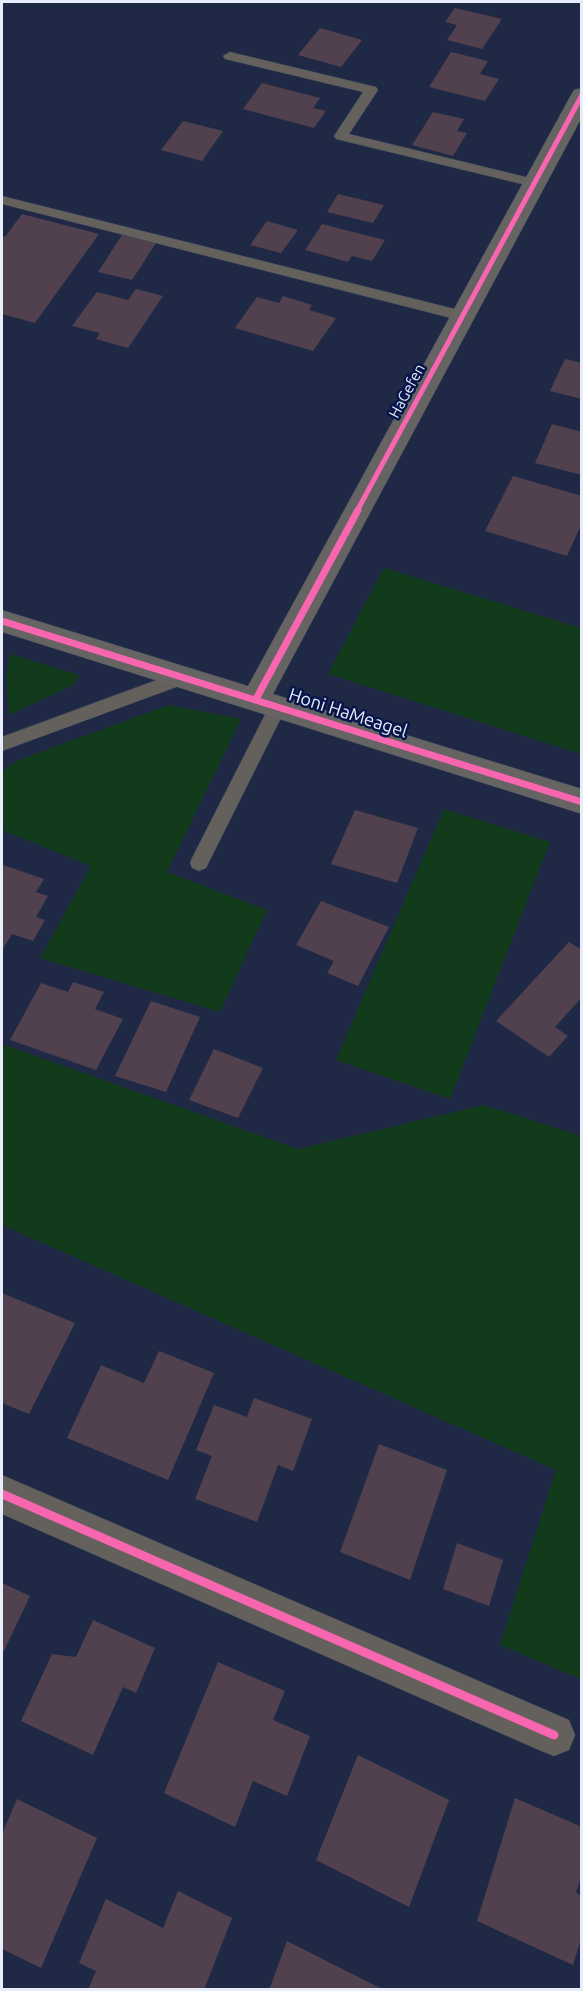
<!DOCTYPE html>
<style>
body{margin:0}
#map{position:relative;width:583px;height:1991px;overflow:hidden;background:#1f2945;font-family:Ubuntu,sans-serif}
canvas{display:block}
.frame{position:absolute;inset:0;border:3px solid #e7edfb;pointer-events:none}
</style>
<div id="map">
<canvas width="583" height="1991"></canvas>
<div class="frame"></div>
</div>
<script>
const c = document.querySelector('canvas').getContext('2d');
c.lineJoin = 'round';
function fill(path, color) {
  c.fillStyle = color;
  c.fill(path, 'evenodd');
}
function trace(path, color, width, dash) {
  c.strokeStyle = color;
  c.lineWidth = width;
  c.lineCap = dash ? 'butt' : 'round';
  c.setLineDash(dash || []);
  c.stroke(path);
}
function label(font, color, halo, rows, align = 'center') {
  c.font = font + ' Ubuntu,sans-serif';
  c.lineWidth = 5;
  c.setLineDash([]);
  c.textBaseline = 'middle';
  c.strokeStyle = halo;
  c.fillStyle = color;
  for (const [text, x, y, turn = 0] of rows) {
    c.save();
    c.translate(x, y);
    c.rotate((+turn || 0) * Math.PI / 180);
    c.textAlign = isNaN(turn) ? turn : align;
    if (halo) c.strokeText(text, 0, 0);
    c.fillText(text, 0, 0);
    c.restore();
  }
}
const green = new Path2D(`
 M384,568L581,628V754L328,674Z
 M10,654L79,675L74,685L9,715L6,678Z
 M169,705L241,719L167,872L267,910L220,1012L40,958L91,866L2,830V772L16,761Z
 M444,809L550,842L450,1099L336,1060Z
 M2,1044L298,1149L484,1105L581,1136V1679L500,1645L556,1470L2,1225Z`);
const building = new Path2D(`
 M455,8L502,19L482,49L447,40L457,25L445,22Z
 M320,28L362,40L341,67L298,55Z
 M451,52L488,61L480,74L499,79L485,101L429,87Z
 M262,83L320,98L313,108L326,111L314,128L243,109Z
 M433,112L464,119L457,131L467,133L453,156L412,145Z
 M183,121L223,131L202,161L161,150Z
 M338,194L384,205L373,223L327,212Z
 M22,214L99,234L35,323L2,314V236L5,237Z
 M267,221L298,230L281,253L250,245Z
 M322,224L385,240L372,261L352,256L348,262L305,250Z
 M122,235L156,243L132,280L98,272Z
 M136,289L163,296L128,348L96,339L100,333L72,326L97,292L128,300Z
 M283,296L312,305L309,310L336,318L313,351L235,328L257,297L279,303Z
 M565,359L582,363V399L550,391Z
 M552,424L582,432V475L535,463Z
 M513,476L582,496V523L567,556L485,531Z
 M355,810L418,828L397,883L331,864Z
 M3,865L44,879L36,892L48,896L36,917L45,920L33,941L12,934L2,951Z
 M321,901L389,927L358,986L327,973L334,961L296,945Z
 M569,942L582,950V997L555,1027L568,1036L549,1057L496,1021Z
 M73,982L104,992L95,1009L123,1019L96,1070L10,1040L41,983L68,992Z
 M151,1001L200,1017L166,1092L115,1076Z
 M214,1049L263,1068L238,1118L189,1100Z
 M2,1293L75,1323L29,1414L2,1403Z
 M159,1351L214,1373L168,1480L67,1438L101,1365L144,1383Z
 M254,1398L312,1419L293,1471L278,1465L257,1522L195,1499L212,1456L196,1450L214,1405L247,1417Z
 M379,1444L447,1470L410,1580L340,1552Z
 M457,1543L503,1560L489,1606L443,1589Z
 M2,1583L30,1596L2,1655Z
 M93,1620L155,1648L136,1693L123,1687L93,1755L21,1721L52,1654L76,1657Z
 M218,1662L285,1691L273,1720L310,1736L287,1796L253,1781L235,1827L164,1793Z
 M358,1755L449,1800L409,1907L316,1860Z
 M515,1798L582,1827V1874L576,1892L582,1897V1936L573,1965L477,1921Z
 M17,1799L97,1838L41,1968L2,1949V1834Z
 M178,1891L232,1918L204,1990H88L96,1971L79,1963L106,1899L163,1928Z
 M287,1941L384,1990H269Z`);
const lane = new Path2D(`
 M230,52L376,87L378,90L349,134L534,179L541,183L534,187L336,139L334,136L363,92L225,59L223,56Z
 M2,196L463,311L470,316L463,321L2,204Z
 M184,670L190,672L193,677L190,682L2,751V737Z
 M278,699L284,701L287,706L206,868L199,871L192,868L190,863L192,858L272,701Z`);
const street = new Path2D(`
 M2,1475L569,1720L575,1735L569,1750L554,1756L539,1750L2,1514Z`);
const secondary = new Path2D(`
 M582,88V117L273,694L582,789V814L2,632V610L248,686L571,95L574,90Z`);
const cyclewayFar2 = new Path2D(`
 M357,511L582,95`);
const cyclewayFar1 = new Path2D(`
 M2,621L582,802
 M256,699L358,510`);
const cycleway = new Path2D(`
 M2,1494L554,1735`);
const farStreetnames = [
 ["HaGefen",407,391,-62]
];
const streetNames = [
 ["Honi HaMeagel",348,713,18]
];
fill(green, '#123b1c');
fill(building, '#51414e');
trace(lane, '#3b4257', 1);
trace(street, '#3b4257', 1);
trace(secondary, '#3b4257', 1);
fill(lane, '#64615d');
fill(street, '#64615d');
fill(secondary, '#656463');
trace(cyclewayFar2, '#f766af', 5);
trace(cyclewayFar1, '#f766af', 7);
trace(cycleway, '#f766af', 9);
label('15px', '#e7edfb', '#07164a', farStreetnames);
label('18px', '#e7edfb', '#07164a', streetNames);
</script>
